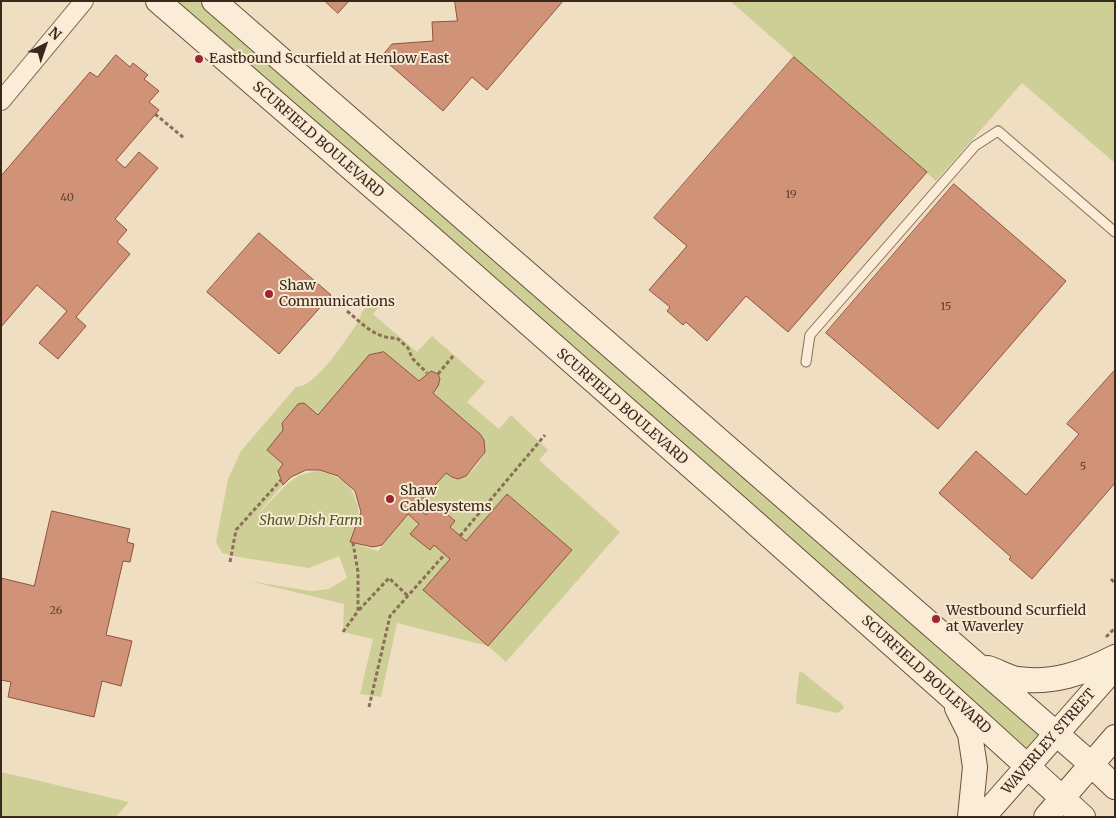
<!DOCTYPE html>
<style>
body{margin:0}
#map{position:relative;width:1116px;height:818px;overflow:hidden;background:#f0dec2;font-family:Merriweather,serif}
canvas{display:block}
.frame{position:absolute;inset:0;border:2px solid #3a281d;pointer-events:none}
.north{position:absolute;left:20px;top:20px;width:50px;height:50px;-webkit-text-stroke:4px #f7e9d2;paint-order:stroke;rotate:41deg;font-size:14px;font-weight:700;line-height:20px;text-align:center;color:#3a281d}
.north::after{content:'';display:block;margin:auto;width:18px;height:22px;background:#3a281d;clip-path:polygon(50% 0,100% 100%,50% 72%,0 100%)}
</style>
<div id="map">
<canvas width="1116" height="818"></canvas>
<div class="frame"></div>
<div class="north">N</div>
</div>
<script>
const c = document.querySelector('canvas').getContext('2d');
c.lineJoin = 'round';
function fill(path, color) {
  c.fillStyle = color;
  c.fill(path, 'evenodd');
}
function trace(path, color, width, dash) {
  c.strokeStyle = color;
  c.lineWidth = width;
  c.lineCap = dash ? 'butt' : 'round';
  c.setLineDash(dash || []);
  c.stroke(path);
}
function label(font, color, halo, rows, align = 'center') {
  c.font = font + ' Merriweather,serif';
  c.lineWidth = 4;
  c.setLineDash([]);
  c.textBaseline = 'middle';
  c.strokeStyle = halo;
  c.fillStyle = color;
  for (const [text, x, y, turn = 0] of rows) {
    c.save();
    c.translate(x, y);
    c.rotate((+turn || 0) * Math.PI / 180);
    c.textAlign = isNaN(turn) ? turn : align;
    if (halo) c.strokeText(text, 0, 0);
    c.fillText(text, 0, 0);
    c.restore();
  }
}
const green = new Path2D(`
 M158,1H214L1056,734L1027,766Z
 M730,1H1115V163L1022,83L936,181Z
 M379,302L382,303L373,314L417,352L432,336L485,382L467,402L499,429L511,415L548,450L539,460L620,532L506,662L488,646L397,623L381,697L360,694L373,639L343,632L344,604L249,581L311,591L329,589L347,578L339,556L309,568L238,557L222,553L216,542L228,479L241,451L296,387C316,388 349,335 360,319C361,308 369,305 379,302ZM384,352L419,381L431,371L440,379L433,393L480,434L484,440L485,452C477,467 463,487 446,473L416,506L426,515L436,504L455,521L450,527L466,541L507,494L572,550L487,646L423,590L450,559L434,545L429,550L411,534L419,524L408,514L378,551L350,542L359,522L358,506L352,491L343,480L320,470L300,475L287,484L253,519L283,485L278,471L283,464L267,450L283,430L282,422L298,404L304,403L318,415Z
 M802,672L842,704L844,708L838,713L797,704L796,700L799,673Z
 M1,772L129,802L116,817H1Z`);
const building = new Path2D(`
 M325,1H349L338,13Z
 M455,1H563L487,90L472,77L443,111L381,57L392,44L433,41L432,22L457,21Z
 M116,55L130,67L133,63L148,75L144,79L159,91L149,102L159,110L116,160L125,168L139,152L158,168L115,219L127,230L117,242L130,254L76,317L86,326L58,359L39,343L67,311L37,285L1,327V176L90,72L97,77Z
 M794,57L927,172L788,332L746,296L707,341L686,322L683,325L667,311L670,307L649,290L687,246L654,218Z
 M954,184L1066,281L938,429L826,333Z
 M259,233L331,295L279,354L207,292Z
 M384,352L419,381L431,371L438,374L440,379L438,386L433,393L480,434L484,440L485,452L466,476L458,479L452,477L446,473L416,506L426,515L436,504L455,521L450,527L466,541L507,494L572,550L488,646L423,590L450,559L434,545L430,550L410,534L419,524L408,514L382,545L373,547L350,542L361,512L355,491L338,476L320,470H306L291,477L283,485L278,471L283,464L267,450L283,430L282,423L298,404L304,403L318,415L369,355Z
 M1115,370V483L1032,579L1009,559L1011,557L939,493L976,451L1026,495L1079,434L1067,424Z
 M52,511L130,529L127,542L134,544L130,562L123,561L106,635L132,641L121,686L102,681L94,717L8,697L11,682L1,680V578L34,586Z`);
const path = new Path2D(`
 M155,114L184,138
 M347,311C363,324 375,339 397,338L408,348L412,358L427,373
 M438,374L454,355
 M460,536L545,435
 M230,562L236,530L281,480
 M1111,579L1115,583
 M359,610L389,578L408,596
 M343,632L358,611V572L353,543
 M1106,637L1115,628
 M369,707L390,616L445,554`);
const lane = new Path2D(`
 M806,362L810,335L975,146L998,131L1115,232`);
const street = new Path2D(`
 M1,101L84,1`);
const secondary = new Path2D(`
 M158,1L419,227L744,513L950,696L1083,817
 M214,1L1091,764L1115,787
 M988,668C997,671 1008,677 1017,679C1053,684 1084,673 1115,657
 M957,708L970,734L975,767L970,817
 M983,817L1115,667
 M1046,817L1115,737`);
const markers = [
 [199,59,5,"#9d2633"],
 [269,294,5,"#9d2633"],
 [390,499,5,"#9d2633"],
 [936,619,5,"#9d2633"]
];
const numberNames = [
 ["19",791,195],
 ["40",67,198],
 ["15",946,307],
 ["5",1083,467],
 ["26",56,611]
];
const poiNames = [
 ["Eastbound Scurfield at Henlow East",209,59],
 ["Shaw",279,286],
 ["Communications",279,302],
 ["Shaw",400,491],
 ["Cablesystems",400,507],
 ["Westbound Scurfield",946,611],
 ["at Waverley",946,627]
];
const streetNames = [
 ["SCURFIELD BOULEVARD",318,140,41],
 ["SCURFIELD BOULEVARD",622,407,41],
 ["SCURFIELD BOULEVARD",926,675,42],
 ["WAVERLEY STREET",1049,742,-49]
];
const parkNames = [
 ["Shaw Dish Farm",311,521]
];
fill(green, '#cecf96');
fill(building, '#d09377');
trace(building, '#8b543d', 1);
trace(lane, '#8b6e58', 11);
trace(street, '#8b6e58', 20);
trace(secondary, '#6d4f3c', 26);
trace(path, '#8b6e58', 3, [4, 2.5]);
trace(lane, '#faecd6', 9);
trace(street, '#faecd6', 18);
trace(secondary, '#faecd6', 24);
for (const [x, y, r, color] of markers) {
  const dot = new Path2D();
  dot.arc(x, y, r, 0, 2 * Math.PI);
  c.fillStyle = color;
  c.fill(dot);
  trace(dot, '#f7e9d2', 2);
}
label('11px', '#604334', null, numberNames);
label('14px', '#3a281d', '#f7e9d2', poiNames, 'left');
label('14px', '#3a281d', '#f7e9d2', streetNames);
label('italic 14px', '#4f5723', '#f7e9d2', parkNames);
</script>
